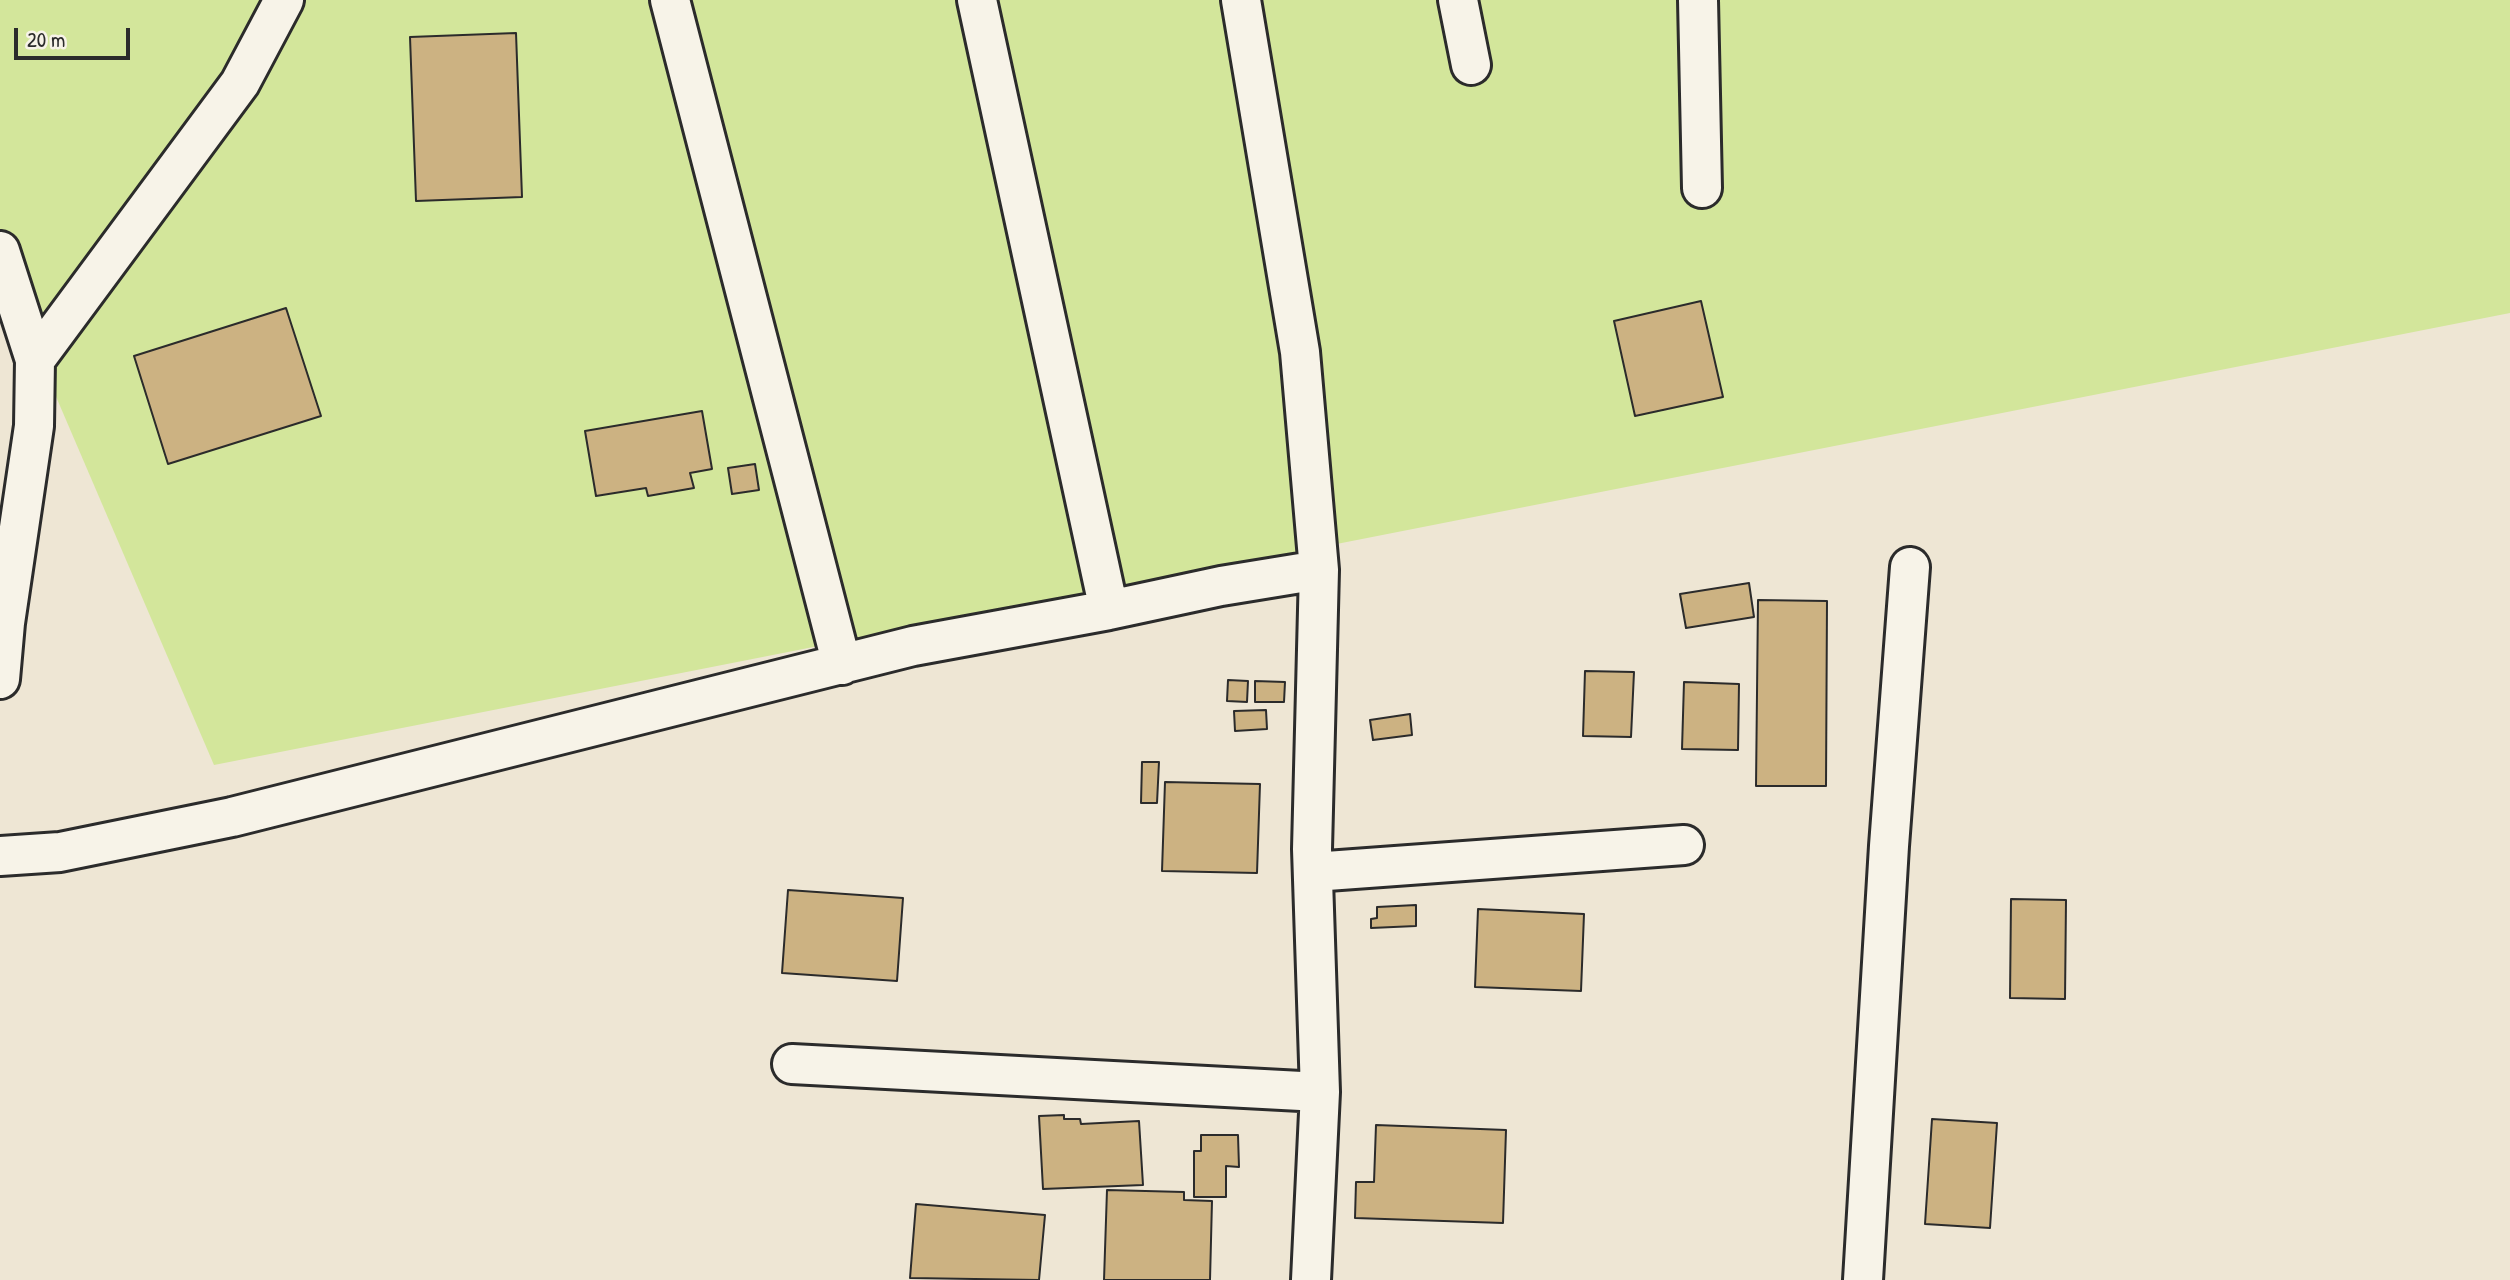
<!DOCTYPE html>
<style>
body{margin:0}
#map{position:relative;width:2510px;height:1280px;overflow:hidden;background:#eee6d4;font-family:"Patrick Hand",sans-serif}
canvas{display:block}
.scale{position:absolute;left:14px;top:28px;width:116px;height:32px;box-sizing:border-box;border:4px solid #2b2b2b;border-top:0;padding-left:9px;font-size:21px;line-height:24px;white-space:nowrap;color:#2b2b2b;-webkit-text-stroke:5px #f7f3e8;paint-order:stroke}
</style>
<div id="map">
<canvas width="2510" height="1280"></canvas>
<div class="scale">20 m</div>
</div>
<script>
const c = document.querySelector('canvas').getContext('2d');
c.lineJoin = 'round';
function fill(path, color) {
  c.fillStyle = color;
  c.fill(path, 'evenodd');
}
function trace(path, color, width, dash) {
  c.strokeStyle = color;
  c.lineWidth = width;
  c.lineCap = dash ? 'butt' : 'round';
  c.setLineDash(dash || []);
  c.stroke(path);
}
const green = new Path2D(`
 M0,0H2510V313L214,765L0,266Z`);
const building = new Path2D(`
 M516,33L522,197L416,201L410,37Z
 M1701,301L1723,397L1635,416L1614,321Z
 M286,308L321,416L168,464L134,356Z
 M702,411L712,469L690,473L694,488L648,496L646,488L596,496L585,431Z
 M755,464L759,490L732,494L728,468Z
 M1749,583L1754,617L1686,628L1680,594Z
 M1758,600L1827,601L1826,786H1756Z
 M1585,671L1634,672L1631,737L1583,736Z
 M1228,680L1248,681L1247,702L1227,701Z
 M1255,681L1285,682L1284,702H1255Z
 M1684,682L1739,684L1738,750L1682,749Z
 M1266,710L1267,729L1235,731L1234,711Z
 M1410,714L1412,735L1373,740L1370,720Z
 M1142,762H1159L1157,803H1141Z
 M1165,782L1260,784L1257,873L1162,871Z
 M788,890L903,898L897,981L782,973Z
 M2011,899L2066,900L2065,999L2010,998Z
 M1416,905V926L1371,928V919L1377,918V907Z
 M1478,909L1584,914L1581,991L1475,987Z
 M1064,1115V1119H1080L1081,1124L1139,1121L1143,1185L1043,1189L1039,1116Z
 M1932,1119L1997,1123L1990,1228L1925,1224Z
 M1376,1125L1506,1130L1503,1223L1355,1218L1356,1182H1374Z
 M1201,1135H1238L1239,1167L1226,1166V1197H1194V1151H1201Z
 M1107,1190L1184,1192V1200L1212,1201L1210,1280H1104Z
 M916,1204L1045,1215L1039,1280L910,1278Z`);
const minor = new Path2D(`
 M670,0L842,665
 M977,0L1109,610
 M1241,0L1300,352L1319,570L1312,849L1320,1092L1311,1280
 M1458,0L1471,65
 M1698,0L1702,188
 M0,251L35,360L34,426L5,623L0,679
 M35,360L240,83L284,0
 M0,856L60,852L232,817L913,646L1109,610L1221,586L1319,570
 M1313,872L1684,845
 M792,1064L1320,1092
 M1863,1280L1889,846L1910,567`);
fill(green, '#d3e69b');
fill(building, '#ccb282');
trace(building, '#2b2b2b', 2);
trace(minor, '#2b2b2b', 44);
trace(minor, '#f7f3e8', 38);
</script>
